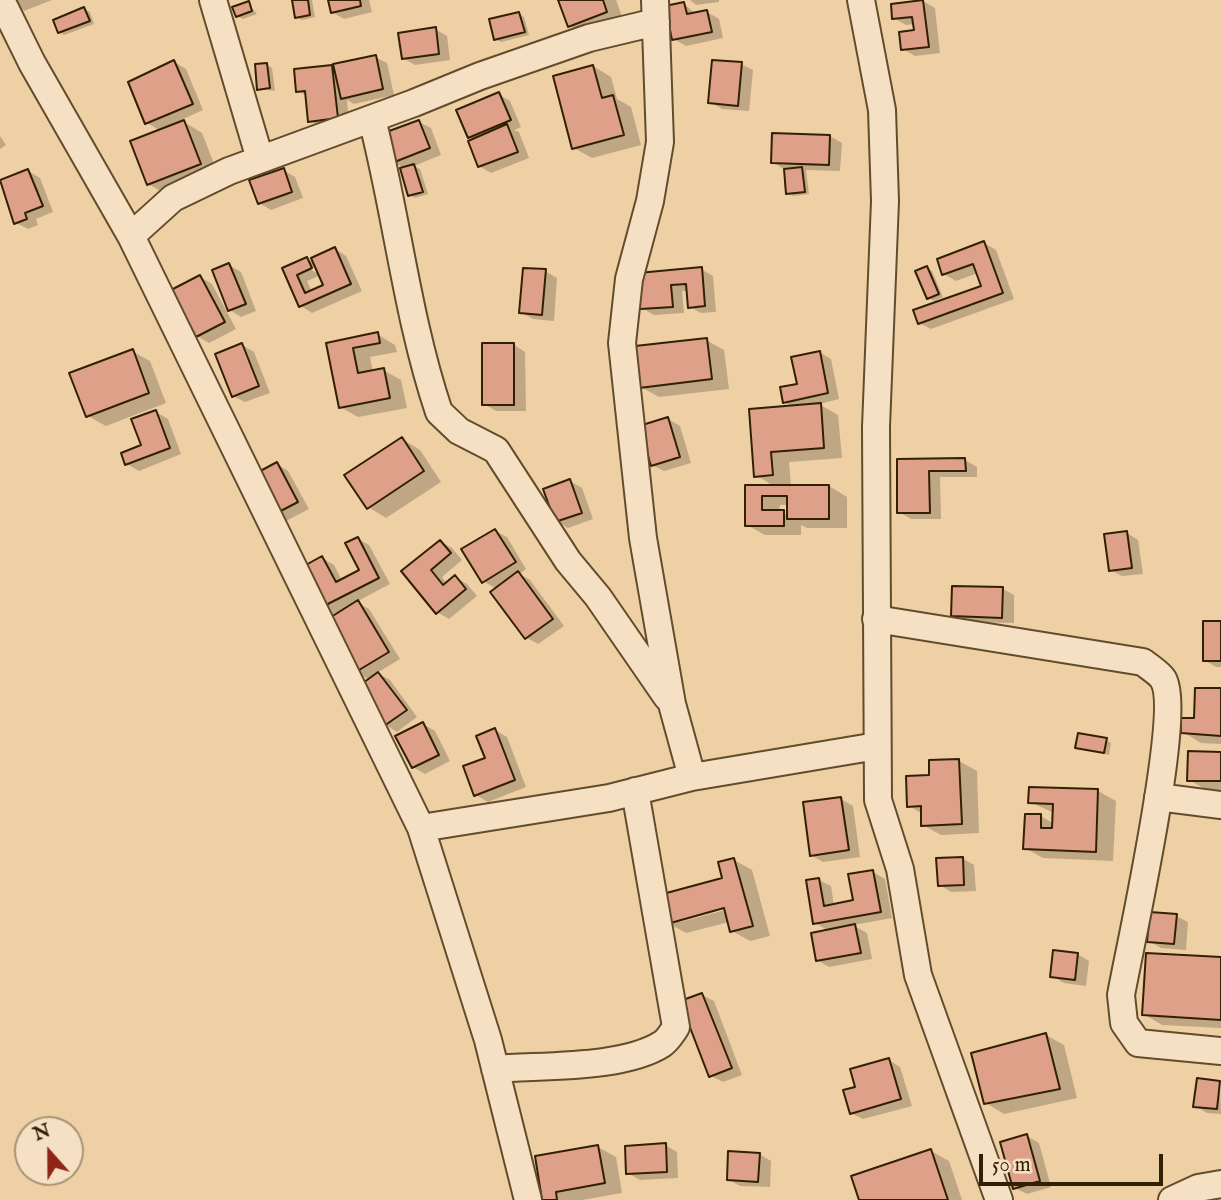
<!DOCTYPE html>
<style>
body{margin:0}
#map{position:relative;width:1221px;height:1200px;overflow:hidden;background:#efd0a5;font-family:"IM FELL English",serif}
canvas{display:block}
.north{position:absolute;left:14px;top:1116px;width:70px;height:70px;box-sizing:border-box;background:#f5e0c4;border:2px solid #a79377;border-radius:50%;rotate:339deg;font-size:19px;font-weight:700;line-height:28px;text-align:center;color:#322004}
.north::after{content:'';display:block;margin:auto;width:24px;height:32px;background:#8f2418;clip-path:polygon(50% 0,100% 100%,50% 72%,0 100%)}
.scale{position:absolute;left:979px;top:1154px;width:184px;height:32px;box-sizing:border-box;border:4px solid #322004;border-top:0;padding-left:9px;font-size:21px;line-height:24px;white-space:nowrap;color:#322004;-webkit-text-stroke:5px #f5e0c4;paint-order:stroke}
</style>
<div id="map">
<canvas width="1221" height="1200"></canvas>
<div class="north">N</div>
<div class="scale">50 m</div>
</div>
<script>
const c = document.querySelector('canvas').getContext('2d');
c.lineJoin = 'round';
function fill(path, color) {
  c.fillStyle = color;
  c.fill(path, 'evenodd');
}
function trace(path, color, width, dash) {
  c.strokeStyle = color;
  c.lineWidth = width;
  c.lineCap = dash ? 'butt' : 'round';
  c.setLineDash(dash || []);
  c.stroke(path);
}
const shadow = new Path2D(`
 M11,0H52L24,11Z
 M293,0H312L315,17L302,20L296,17Z
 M329,0H369L372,12L344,19L332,12Z
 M560,0H616L624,22L588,36L570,26Z
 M690,0H719V2L696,5Z
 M923,1L935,8L940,53L915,56L903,49L915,31V24L906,25L894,18Z
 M248,3L257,14L243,19L237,16Z
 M684,4L696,14L707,12L719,19L723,38L686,46L674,39Z
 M84,9L90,12L94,24L64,35L59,32Z
 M519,14L524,17L529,35L501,42L495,39Z
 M435,29L447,36L450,60L415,65L403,58Z
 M375,57L387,63L394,95L354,104L347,100L349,124L321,127L310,121L307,96L298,91L332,66L336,69Z
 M174,62L186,69L203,110L181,120L202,133L218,174L166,194L148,184L161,131L147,123Z
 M741,64L753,70L749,111L722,109L710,102Z
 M267,65L272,68L275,91L259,89Z
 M593,66L611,77L617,99L631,107L641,145L592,158L574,148Z
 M498,94L510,101L521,127L514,130L519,132L529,158L491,173L479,166L475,140L470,137Z
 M419,122L431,128L441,155L414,166L420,169L428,194L415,198L410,195L405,169L394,162Z
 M773,135L830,136L842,143L840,171L806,170L809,194L793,196L788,193L785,170L773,162Z
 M0,136L6,145L0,149Z
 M283,170L295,177L303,198L271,210L259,203Z
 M28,171L40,178L53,212L36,219L38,225L28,229L16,223L0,182Z
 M984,243L996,250L1014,299L931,329L919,323L983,287L978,273L956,281L944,274Z
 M335,249L346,256L362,291L312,313L301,306L284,269L307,259L315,264ZM305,262L318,270V274L304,265ZM321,275L325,286L312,292L307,281Z
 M229,265L241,272L256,311L241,317L230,310Z
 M927,268L932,271L943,297L934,301L929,298Z
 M701,269L713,276L716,312L701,313L690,307L688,291H682L684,313L654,315L642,308L640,274Z
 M545,271L557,278L554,321L533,319L521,312Z
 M200,277L212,284L236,329L209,343L197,336Z
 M377,334L395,345L397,352L370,357L373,372L383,370L401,380L407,408L358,417L340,407L328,345Z
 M706,340L724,350L729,389L659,397L641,387Z
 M242,345L254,352L270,393L245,402L233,396Z
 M514,345L525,352L526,411H496L484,404Z
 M132,351L150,361L166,403L106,426L88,416Z
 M819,352L831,359L839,399L819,404L838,415L842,458L789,462L791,487L829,486L847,497V528H807L801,525V535H765L747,525V487H775L756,475L793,407L784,402ZM780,505H789V515L779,512Z
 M156,412L168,419L181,454L139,471L127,464L143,446Z
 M668,419L680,426L691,463L664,471L652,465Z
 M402,439L420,450L441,482L386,518L368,507Z
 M965,460L977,467V477H940L941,519H911L899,512L898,461Z
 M277,464L288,471L309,509L286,521L274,514Z
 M570,481L582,488L593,519L568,528L556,521Z
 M495,531L507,537L526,569L519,574L530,580L564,626L538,644L527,638L497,589L483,581Z
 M1127,533L1138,540L1143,574L1122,576L1110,570Z
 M358,539L369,545L390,584L356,602L369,609L400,659L377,673L390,680L417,717L397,732L386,725L370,680L355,672L339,611L329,616L317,609L322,558L334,565L342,581L361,571Z
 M441,542L452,548L462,560L442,577L447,584L455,577L467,584L477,596L449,619L437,612L404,571Z
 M1003,589L1014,595V623L965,622L953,615Z
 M1221,622V667H1216L1204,660Z
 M1221,689V744L1201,743L1183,732Z
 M423,724L435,731L450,761L425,774L413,767Z
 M495,730L507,737L526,787L488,802L476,795Z
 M1106,740L1111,743L1109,755L1077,747Z
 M1221,754V790H1207L1189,780Z
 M959,761L977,771L979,833L941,835L923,825V814L909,806L931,777Z
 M1030,788L1098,791L1116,801L1113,861L1043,858L1025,848L1041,816L1054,824V813L1030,802Z
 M841,799L853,806L860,857L823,862L811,855Z
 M962,858L974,865L976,891L951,892L940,885Z
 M734,860L752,870L770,936L750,941L732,931L729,922L686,933L668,923L724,879ZM732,904L733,908L680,922V919Z
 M873,872L885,879L892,918L853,925L867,933L872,959L829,967L817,960L829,931L815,923L819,880L831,886L834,906L855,902Z
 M1176,916L1188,922L1186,950L1161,948L1149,941Z
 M1077,954L1089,961L1086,986L1064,983L1052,976Z
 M1221,959V1028L1162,1025L1144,1014Z
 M702,995L714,1001L742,1075L723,1082L711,1076Z
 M1046,1035L1064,1045L1077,1098L1004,1114L986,1103Z
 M889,1060L900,1067L912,1106L863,1119L851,1113L857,1088Z
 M1220,1082L1221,1114L1207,1113L1195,1106Z
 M1027,1136L1039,1143L1051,1187L1027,1194L1015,1188Z
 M665,1145L677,1152L678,1178L640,1180L628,1173Z
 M598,1147L616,1157L622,1193L582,1200H544Z
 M931,1151L949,1161L962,1200H861Z
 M759,1154L771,1161L770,1187L740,1186L728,1179Z`);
const building = new Path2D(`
 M292,0H308L310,15L295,18Z
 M328,0H360L361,6L331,13Z
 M558,0H603L607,12L568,27Z
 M923,0L929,47L901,50L899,32L914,30L912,17L892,19L891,4Z
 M249,1L252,11L236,17L232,7Z
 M684,2L687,14L707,10L712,32L672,40L665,6Z
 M84,7L90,21L58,33L53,20Z
 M519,12L525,32L494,40L489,19Z
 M436,27L439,54L402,59L398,33Z
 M376,55L383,89L341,99L333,64Z
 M174,60L193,104L145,124L128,82Z
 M712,60L742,62L738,106L708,103Z
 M267,63L270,88L257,90L255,64Z
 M332,65L338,118L308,122L305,91L296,92L294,69Z
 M593,65L602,98L613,95L624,135L572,149L553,76Z
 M499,92L511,120L468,138L456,110Z
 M184,120L201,164L147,185L130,141Z
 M419,120L430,148L392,163L381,134Z
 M507,124L518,152L478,167L468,141Z
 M772,133L830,135L829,165L771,163Z
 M414,164L423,192L408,196L400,168Z
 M802,167L805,192L786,194L784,169Z
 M284,168L292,192L258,204L249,180Z
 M28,169L43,206L25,213L27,219L14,224L0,180Z
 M984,241L1003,293L918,324L913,310L981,286L973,264L942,275L937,259Z
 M335,247L351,284L299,307L282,268L307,257L312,268L297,275L305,293L323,285L311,258Z
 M229,263L246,304L228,311L212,270Z
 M927,266L939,294L927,299L915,271Z
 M702,267L705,306L688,308L686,284L671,285L673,307L640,309L638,273Z
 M523,268L546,269L542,315L519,313Z
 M200,275L225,322L196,337L171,290Z
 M378,332L380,343L353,348L358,373L384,368L390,398L339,408L326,343Z
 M707,338L712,379L639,388L635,346Z
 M242,343L259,386L232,397L215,354Z
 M482,343H514V405H482Z
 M133,349L149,393L86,417L69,373Z
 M820,351L828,393L783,403L780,387L797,384L791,357Z
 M821,403L824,448L771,452L773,475L754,477L749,409Z
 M156,410L170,448L125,465L121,453L141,445L131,419Z
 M668,417L680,457L651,466L639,426Z
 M402,437L424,471L367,509L344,475Z
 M965,458L966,471H929L930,513H897V459Z
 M277,462L298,502L273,515L251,476Z
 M570,479L582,513L555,522L543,489Z
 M745,485H829V519H787V496H762V510H784V526H745Z
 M495,529L516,562L482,583L461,549Z
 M1127,531L1132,568L1109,571L1104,534Z
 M358,537L379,578L316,610L295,571L322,556L336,582L359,570L345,543Z
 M440,540L451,553L431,570L443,585L455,575L466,589L436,614L401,571Z
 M518,571L553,619L525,639L490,592Z
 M952,586L1003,587L1002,618L951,616Z
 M358,600L389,652L354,673L323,622Z
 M1203,621H1221V661H1203Z
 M378,672L407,710L384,726L356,688Z
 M1195,688H1221V736L1181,733V718H1194Z
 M423,722L439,755L412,768L395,736Z
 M495,728L515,780L474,796L463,766L485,758L476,736Z
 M1078,733L1107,738L1104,753L1075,748Z
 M1188,751L1221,752V781H1187Z
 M959,759L962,824L921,826V806L907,807L906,776L929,775V760Z
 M1029,787L1098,789L1096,852L1023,849L1025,814H1041V828H1052L1053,804L1028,803Z
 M841,797L849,850L810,856L803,802Z
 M963,857L964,885L938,886L936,858Z
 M734,858L753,926L730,932L724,908L667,924L659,895L722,878L718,862Z
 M873,870L881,912L813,924L806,880L819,878L824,906L853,900L848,874Z
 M1150,912L1177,914L1174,944L1147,942Z
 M855,924L861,953L816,961L811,933Z
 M1053,950L1078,953L1075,980L1050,977Z
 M1146,953L1221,957V1020L1142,1015Z
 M702,993L732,1068L709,1077L686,1017L672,1004Z
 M1046,1033L1060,1089L984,1104L971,1053Z
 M889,1058L901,1099L850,1114L843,1090L855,1087L850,1069Z
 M1197,1078L1220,1081L1217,1109L1193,1107Z
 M1027,1134L1040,1181L1013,1189L1000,1142Z
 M666,1143L667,1172L626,1174L625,1146Z
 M598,1145L605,1183L556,1192L557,1200H542L535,1156Z
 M931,1149L948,1200H859L851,1176Z
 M728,1151L760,1153L758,1182L727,1180Z`);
const street = new Path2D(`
 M1,0L32,63L131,236L421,828L488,1040L528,1200
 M213,0L260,159
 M655,0L660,142L650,201L629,279L622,343L643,538L672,704L692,777
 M861,0L882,110L885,201L876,427L878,800L900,869L918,975L999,1200
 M372,119C397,216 407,317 439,412L459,431L496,450L568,561L598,597L667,697
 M131,236L173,198L229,171L414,103L480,76L589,38L656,22
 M876,619L1143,662C1149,667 1159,673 1163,679C1183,712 1130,945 1121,995L1124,1023L1138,1043L1221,1051
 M1158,797L1221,805
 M421,828L609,798L692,777L877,746
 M495,1069C542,1065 623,1069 662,1044C668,1040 672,1033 676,1027L635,791
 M1172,1200L1198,1188L1221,1184`);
fill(shadow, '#0003');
fill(building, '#dea089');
trace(building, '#322004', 2);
trace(street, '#614c2c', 30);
trace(street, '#f5e0c4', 26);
</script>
